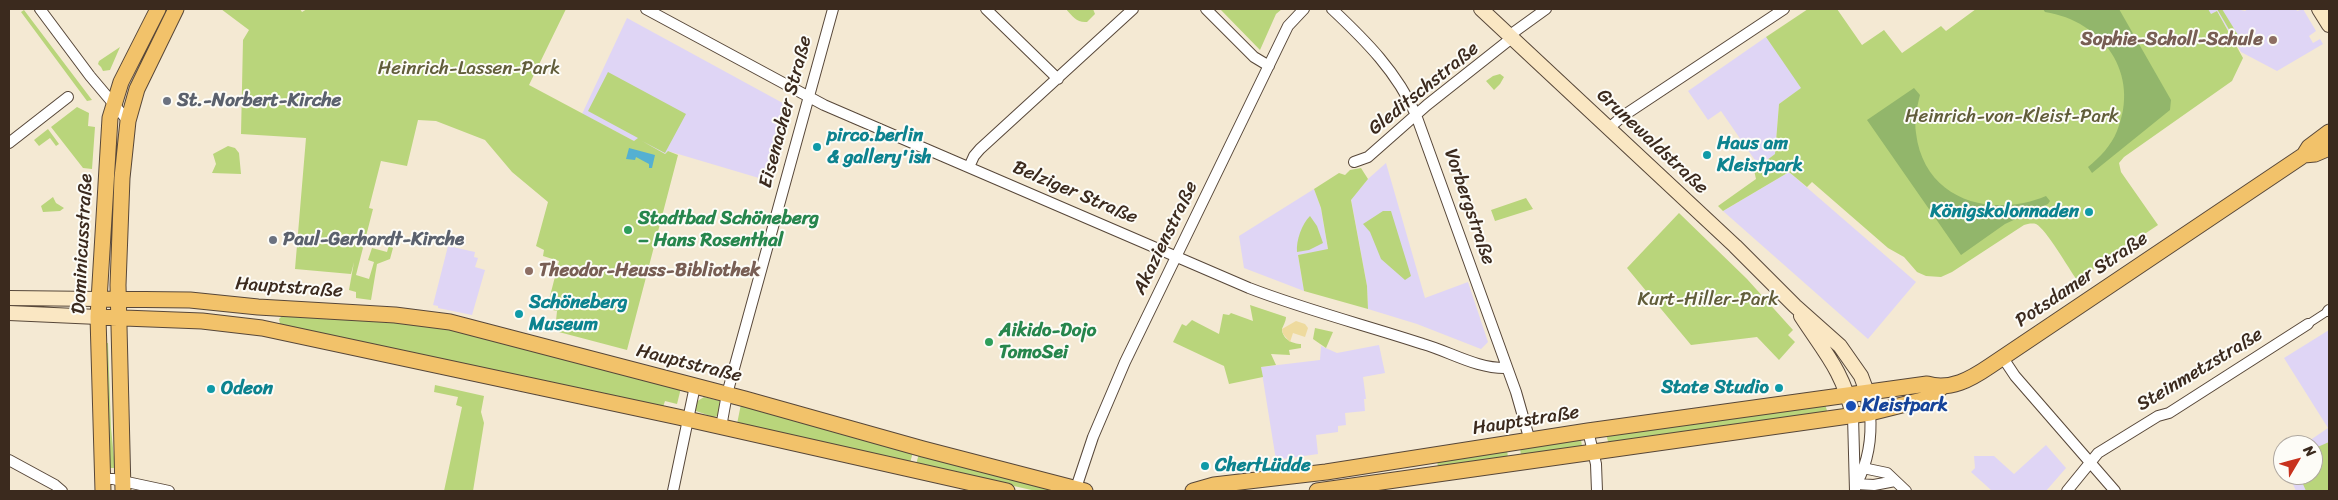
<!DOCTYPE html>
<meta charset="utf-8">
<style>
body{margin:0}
#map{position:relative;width:2338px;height:500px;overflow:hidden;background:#f4e9d3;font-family:Sriracha,sans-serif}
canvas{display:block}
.frame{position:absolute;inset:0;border:10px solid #3b2a1e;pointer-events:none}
.north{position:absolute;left:2273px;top:435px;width:50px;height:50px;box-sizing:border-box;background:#fdfcf7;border:1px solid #afa8a0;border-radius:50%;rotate:53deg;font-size:14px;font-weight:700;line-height:20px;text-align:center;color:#3b2a1e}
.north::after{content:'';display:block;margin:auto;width:18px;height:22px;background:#c8321e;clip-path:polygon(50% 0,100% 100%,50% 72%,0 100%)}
</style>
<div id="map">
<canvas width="2338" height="500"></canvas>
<div class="frame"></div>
<div class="north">N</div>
</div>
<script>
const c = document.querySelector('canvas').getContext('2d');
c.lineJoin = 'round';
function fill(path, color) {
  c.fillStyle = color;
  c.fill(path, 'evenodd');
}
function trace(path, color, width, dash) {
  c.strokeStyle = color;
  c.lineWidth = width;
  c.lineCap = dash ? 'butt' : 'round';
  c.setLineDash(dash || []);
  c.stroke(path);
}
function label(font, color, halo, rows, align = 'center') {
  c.font = font + ' Sriracha,sans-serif';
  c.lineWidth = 4;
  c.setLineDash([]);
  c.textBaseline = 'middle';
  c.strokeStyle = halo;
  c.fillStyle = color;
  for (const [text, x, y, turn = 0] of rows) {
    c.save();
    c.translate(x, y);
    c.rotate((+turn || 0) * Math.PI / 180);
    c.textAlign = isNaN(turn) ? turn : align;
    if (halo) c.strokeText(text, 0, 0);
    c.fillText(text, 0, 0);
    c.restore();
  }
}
const built = new Path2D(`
 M2148,9H2237L2245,11L2248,9H2296L2297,11L2303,9L2316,31L2309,36L2313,43L2320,39L2323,44L2277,71L2241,52L2217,11L2166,40Z
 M627,18L790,107L769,181L668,151L665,154L638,139L634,141L582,114Z
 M1766,37L1802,88L1779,104L1775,154L1759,166L1721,111L1708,120L1688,91Z
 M1386,163L1425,298L1468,282L1488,342L1481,349L1417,324L1368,309L1367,286L1351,199L1368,179Z
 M1789,172L1916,282L1868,339L1723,211Z
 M1314,189L1321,208L1328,250L1298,255L1304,291L1244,268L1239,236Z
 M448,246L475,252L474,257L478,258L475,267L485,270L472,315L438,308V306L433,305Z
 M2329,330V491H2296L2289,475H2313V445H2303L2328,428L2284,358Z
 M1379,345L1385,373L1363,377L1366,399H1364L1365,411L1345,413L1346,425L1338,426V432L1316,435L1318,454L1276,460L1261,367L1320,360L1321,346L1337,353Z
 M2046,445L2066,468L2046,491H1990L1991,490L1971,472L1975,468L1974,456H1994L2014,474Z`);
const green = new Path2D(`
 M221,9H300L302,12L307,9H566L529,85L634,141L638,138L588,111L608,72L686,114L665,153L642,141L665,154L668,151L678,155L627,350L555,331L557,311L549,309L551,300H549L559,261L543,256L544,250L536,246L548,202L512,172L485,140L436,121L418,120L407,166L381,161L369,208L373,209L356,275L369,279L374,262L368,260L372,248L387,252L389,245L393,248L390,259L377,264L371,300L356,298V292L349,290L354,262L351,274L295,269L306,138L241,134L243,40L249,30Z
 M1066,9H1093L1095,14L1087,22C1077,23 1072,16 1066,9Z
 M1220,9H1282L1276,14L1260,50Z
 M1808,9H1837L1862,45L1884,30L1902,53L1941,26L1946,31L1976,9H2208L2211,14L2217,11L2243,58L2232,81L2124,157L2119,163L2121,172L2158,225L2140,237L2138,235L2110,257L2093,266L2094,269L2077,280C2069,269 2046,229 2036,224C2032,223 2027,224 2024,225L1952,272L1941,277L1926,276L1917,272L1904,257L1888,248L1812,182L1807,187L1789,172L1723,211L1718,206L1756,179L1754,170L1775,154L1779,104L1801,88L1766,37Z
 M2217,9H2222L2241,40L2237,43Z
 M24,10L92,100L87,101L21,12Z
 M120,47L110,70L103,71L101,67L98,64L99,61Z
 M1500,74L1504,77L1500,84L1494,90L1486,81L1493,76Z
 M77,107L89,113L88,126L95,127L92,169L83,168L51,127Z
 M48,129L59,144L56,146L50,138L39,146L34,140Z
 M228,146L235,148L239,153L241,174L212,173L216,164L213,154Z
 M1361,168L1368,179L1351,200L1367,286L1368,309L1304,291L1298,255L1328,249L1321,208L1314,189L1339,173L1345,175L1350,170Z
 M53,197L56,203L64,208L60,211L43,212L41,206Z
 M1526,198L1533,209L1495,221L1491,210Z
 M1383,211H1391L1411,276L1405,280L1381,259L1370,232L1363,224Z
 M1679,213L1747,279L1793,330L1788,335L1795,342L1779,360L1757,337L1691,345L1627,268Z
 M1310,216L1317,226L1323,243L1309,250L1297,252C1296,240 1302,224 1310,216Z
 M1250,305L1286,317C1286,321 1283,326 1282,329C1282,339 1293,344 1301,344V348L1289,350L1290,355L1271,354L1276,365L1261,367L1263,377L1229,384L1224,366L1173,342L1182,324L1186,326L1192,320L1219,334L1223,314L1229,315L1231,313L1253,321Z
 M283,315L398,322L448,329L681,388L677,404L665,401L663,407L280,324L279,319Z
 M1315,328L1333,332L1326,348L1313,339Z
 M106,343H108L111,428L115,468H110Z
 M435,385L484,396L481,412L484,423L473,491H444L462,407L456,405L458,397L434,392Z
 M704,397L720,401L718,416L713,417L696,411V402Z
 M741,404L913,452L910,463L737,424Z
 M1825,404L1828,414L1609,445L1606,434Z
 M1581,439L1582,447L1521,457L1520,447Z
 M2329,442V491H2306L2299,475H2313V449Z
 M1507,448L1508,459L1438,469L1437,458Z
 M919,454L1050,488L1049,491H1036L916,464Z`);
const forest = new Path2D(`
 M2043,9H2119L2171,100L2170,110L2092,173L2088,167C2100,157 2111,146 2117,131C2141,74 2103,21 2045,12Z
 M1914,88L1920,95C1917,107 1914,120 1916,133C1924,200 1991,219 2046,196L2050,201L2048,204L2005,224L1961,255L1867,120Z`);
const sand = new Path2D(`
 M1296,321L1305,324L1308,328L1305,337L1293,333L1290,342L1283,334L1282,329Z`);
const water = new Path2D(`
 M629,148L655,155L652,168H649V164L636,157L635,160L626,159Z`);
const pedestrian = new Path2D(`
 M2308,324L2328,311`);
const minor = new Path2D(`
 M40,9L90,76L128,121
 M646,9L824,105L1249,288C1306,310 1365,325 1423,344C1451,352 1477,369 1507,368
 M986,9L1058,79
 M1206,9L1254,57L1269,66
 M1332,9C1366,41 1397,72 1416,115L1516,392L1530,441
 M1510,35L1546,9
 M1609,128L1623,116L1784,9
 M9,143L68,97
 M1354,162L1368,157L1427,105L1513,37
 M969,167L974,156L980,149L1133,9
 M2328,311L2329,310
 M2003,358L2015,376L2115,491
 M1853,416L1855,491
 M721,427L727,394L833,9
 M1588,431L1596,464L1597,491
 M9,460L55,485L62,491
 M1858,472L1863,468L1887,473L1906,491
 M103,479H113L169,491
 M1857,483C1868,462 1872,438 1870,413
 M1856,484L1874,485L1895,481
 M673,491L695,386
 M1075,491L1093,437L1125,362L1288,26L1304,9
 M2067,491L2098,453L2158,416L2169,413L2308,324`);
const secondary = new Path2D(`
 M1481,9L1735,246L1795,306L1840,346L1861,376L1867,392L1870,413
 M2319,9L2329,25
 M9,298L99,299
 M9,313L98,317
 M1801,316C1825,353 1843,371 1853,416`);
const primary = new Path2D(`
 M2304,155L2315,154L2329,148
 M99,299L190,300L258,307L395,315L450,322L745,399L923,449L1085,491
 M98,317L202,321L262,328L678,417L1007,491
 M103,491L98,317L110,118L121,82L158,9
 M123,491L118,285L122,178L128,121L137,89L176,9
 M1193,491L1214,485L1326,472L1588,431L1927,384C1950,391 1971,379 1990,366L2304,155L2309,147L2329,132
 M1317,491L1870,413L1930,398L1941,388`);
const markers = [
 [2273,40,5,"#8d6e63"],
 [167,101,5,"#6b7280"],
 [817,147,5,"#0f9aa8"],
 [1707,155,5,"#0f9aa8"],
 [2089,212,5,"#0f9aa8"],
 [628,230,5,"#2e9e5b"],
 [273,240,5,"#6b7280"],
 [529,271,5,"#8d6e63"],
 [519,314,5,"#0f9aa8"],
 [989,342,5,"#2e9e5b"],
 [1779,388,5,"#0f9aa8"],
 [211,389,5,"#0f9aa8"],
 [1851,406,6,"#1a4fb4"],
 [1205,466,5,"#0f9aa8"]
];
const educationNames = [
 ["Sophie-Scholl-Schule",2263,40],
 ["Theodor-Heuss-Bibliothek",539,271,"left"]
];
const parkNames = [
 ["Heinrich-Lassen-Park",469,69],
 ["Heinrich-von-Kleist-Park",2012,117],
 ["Kurt-Hiller-Park",1708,300]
];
const streetNames = [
 ["Gleditschstraße",1424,89,-39],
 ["Eisenacher Straße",786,112,-75],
 ["Grunewaldstraße",1652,142,43],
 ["Belziger Straße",1075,193,23],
 ["Vorbergstraße",1469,207,71],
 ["Akazienstraße",1166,238,-64],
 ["Dominicusstraße",83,244,-87],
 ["Potsdamer Straße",2082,280,-34],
 ["Hauptstraße",289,288,4],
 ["Hauptstraße",689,364,14],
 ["Steinmetzstraße",2200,370,-31],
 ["Hauptstraße",1526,421,-9]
];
const worshipNames = [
 ["St.-Norbert-Kirche",177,101],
 ["Paul-Gerhardt-Kirche",283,240]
];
const cultureNames = [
 ["pirco.berlin",827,136],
 ["& gallery'ish",827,158],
 ["Haus am",1717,144],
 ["Kleistpark",1717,166],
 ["Königskolonnaden",2079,212,"right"],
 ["Schöneberg",529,303],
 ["Museum",529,325],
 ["State Studio",1769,388,"right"],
 ["Odeon",221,389],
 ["ChertLüdde",1215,466]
];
const leisureNames = [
 ["Stadtbad Schöneberg",638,219],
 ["– Hans Rosenthal",638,241],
 ["Aikido-Dojo",999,331],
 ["TomoSei",999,353]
];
const transitNames = [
 ["Kleistpark",1862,406]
];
fill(built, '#dfd5f5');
fill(green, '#b9d57b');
fill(forest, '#92b66b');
fill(sand, '#eeda9e');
fill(water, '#54b0d2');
trace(pedestrian, '#574739', 9);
trace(minor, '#574739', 12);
trace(secondary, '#574739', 16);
trace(primary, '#574739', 17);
trace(pedestrian, '#fff', 7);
trace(minor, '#fff', 10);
trace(secondary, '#fae7c3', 14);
trace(primary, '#f2c26a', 15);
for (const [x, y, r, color] of markers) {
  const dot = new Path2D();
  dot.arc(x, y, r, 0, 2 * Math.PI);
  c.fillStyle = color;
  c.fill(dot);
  trace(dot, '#fdfcf7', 2);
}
label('bold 19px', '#785e54', '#fdfcf7', educationNames, 'right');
label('19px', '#615d3a', '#fdfcf7', parkNames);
label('19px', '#3b2a1e', '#fdfcf7', streetNames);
label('bold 19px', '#5b616d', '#fdfcf7', worshipNames, 'left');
label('bold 19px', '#0d838f', '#fdfcf7', cultureNames, 'left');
label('bold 19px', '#27864d', '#fdfcf7', leisureNames, 'left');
label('bold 19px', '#164399', '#fdfcf7', transitNames, 'left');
</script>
